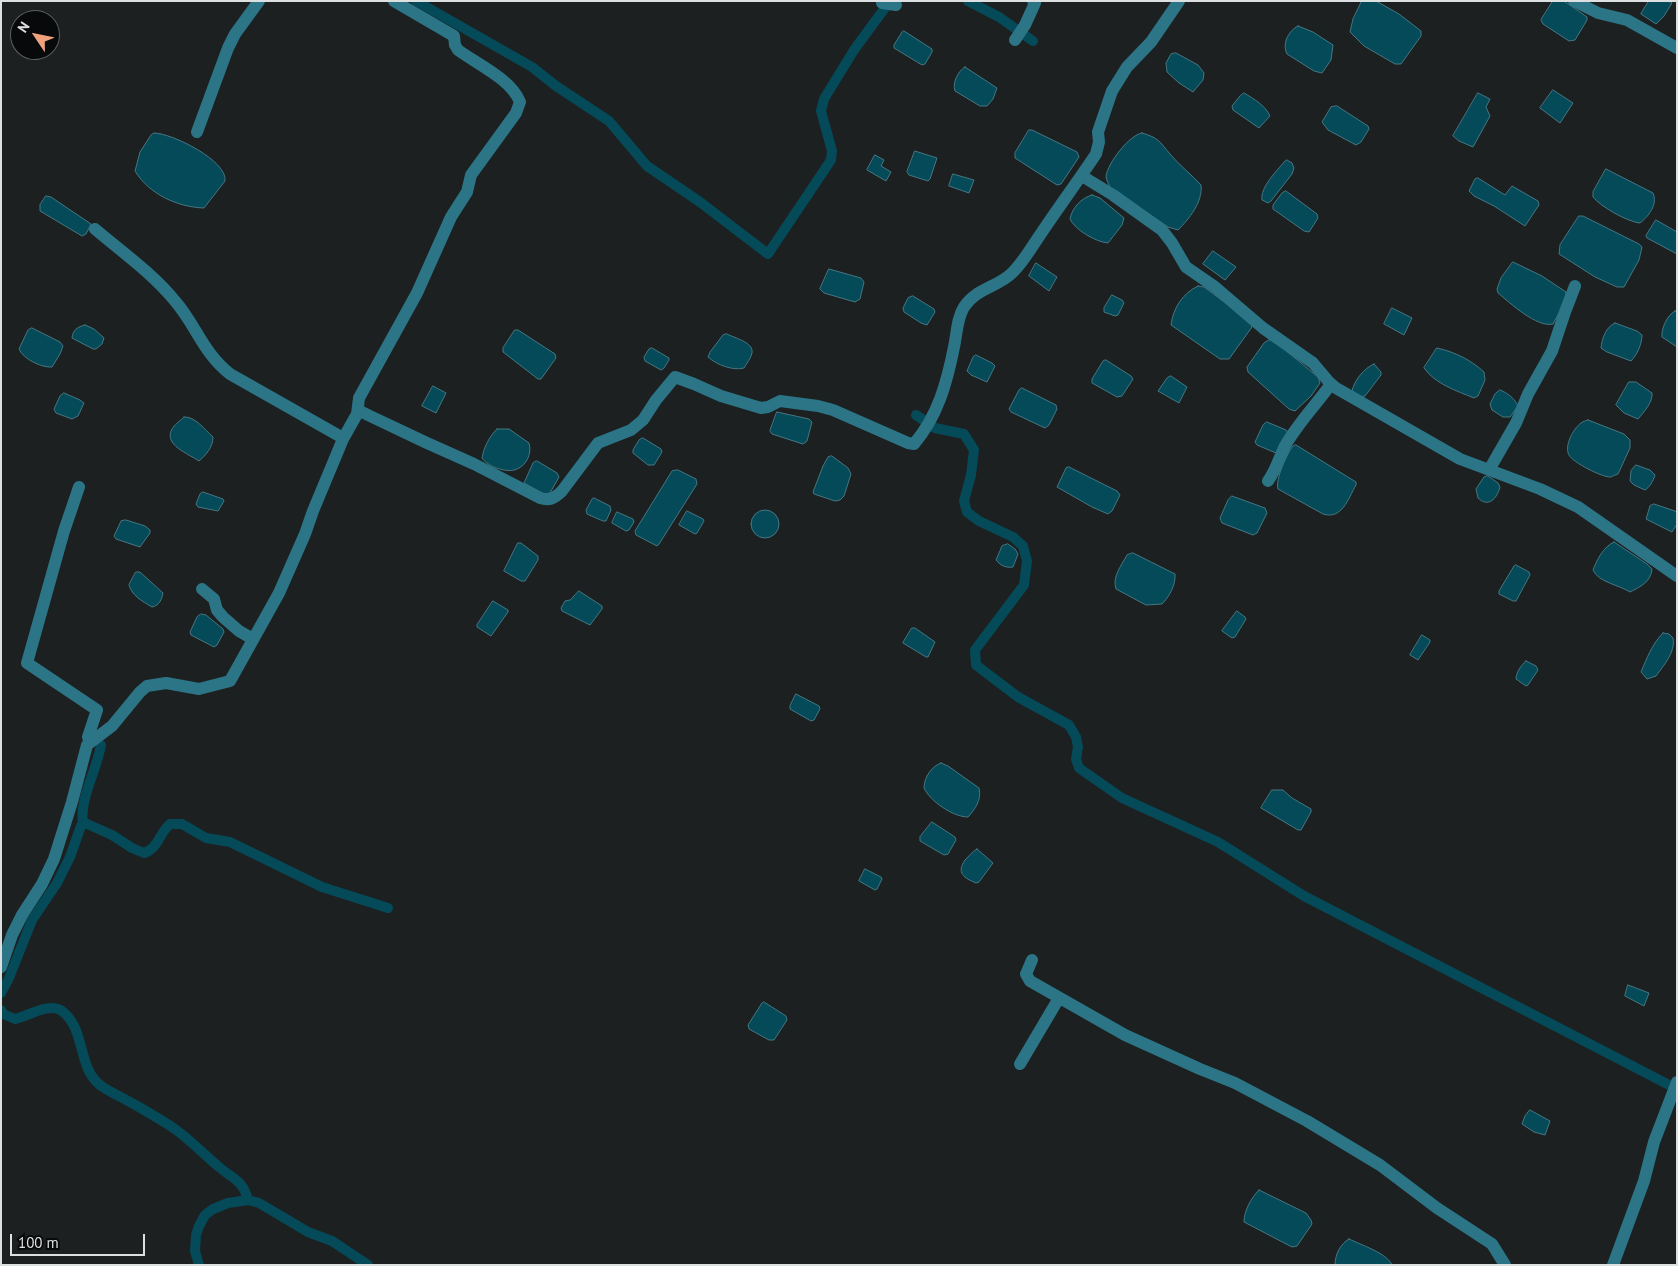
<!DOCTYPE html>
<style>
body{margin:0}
#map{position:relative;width:1678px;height:1266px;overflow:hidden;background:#1c2021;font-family:"PT Sans",sans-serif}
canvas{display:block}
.frame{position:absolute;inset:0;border:2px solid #dde0e1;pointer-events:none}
.north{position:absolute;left:10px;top:10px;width:50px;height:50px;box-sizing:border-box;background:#08090a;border:1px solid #5d5f60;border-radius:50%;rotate:304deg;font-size:14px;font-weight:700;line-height:20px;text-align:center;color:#dde0e1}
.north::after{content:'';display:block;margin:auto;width:18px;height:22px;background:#f1a17c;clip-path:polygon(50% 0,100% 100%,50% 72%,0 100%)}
.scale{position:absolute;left:10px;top:1234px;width:135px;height:22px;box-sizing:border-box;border:2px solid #dde0e1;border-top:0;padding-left:6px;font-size:15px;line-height:18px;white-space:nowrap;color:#dde0e1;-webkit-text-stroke:4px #08090a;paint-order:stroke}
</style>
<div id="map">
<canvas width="1678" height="1266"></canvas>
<div class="frame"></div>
<div class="north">N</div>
<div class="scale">100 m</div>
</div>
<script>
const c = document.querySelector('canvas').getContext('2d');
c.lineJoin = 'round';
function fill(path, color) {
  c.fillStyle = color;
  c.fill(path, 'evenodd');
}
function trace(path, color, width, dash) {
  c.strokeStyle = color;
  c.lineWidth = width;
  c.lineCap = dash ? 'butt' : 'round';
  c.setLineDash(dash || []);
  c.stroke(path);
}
const water = new Path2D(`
 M1362,1H1376L1399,14L1421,31V36L1401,64H1395L1364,46L1350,32L1353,19Z
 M1553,1H1564L1587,17V20L1575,40L1569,41L1543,24L1541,20Z
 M1649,1H1668L1672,3L1664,16L1656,24L1641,14Z
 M1298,26L1313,32L1333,45L1331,60L1322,73L1314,71L1287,54C1282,44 1288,31 1298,26Z
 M904,31L932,49V52L925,64L922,65L894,48V45L902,32Z
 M1176,53L1198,65L1204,73L1203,80L1193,92L1179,83L1167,72L1166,63L1171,54Z
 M965,67L997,88L993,99L987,106H980L955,91C952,83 958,71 965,67Z
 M1553,90L1573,103L1560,123L1540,108Z
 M1244,93C1254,99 1265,105 1270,116L1259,128L1233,110L1232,106L1240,96Z
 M1478,93L1490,99L1486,107L1490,116L1473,147L1459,141L1453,136Z
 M1337,106L1368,126L1369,129L1361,142L1356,145L1328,130L1322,122L1331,107Z
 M1029,130H1032L1077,152L1079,157L1061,184L1057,185L1015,158V153Z
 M154,133C172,133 228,161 225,181L204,208C177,207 149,194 135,171L140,152L151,135Z
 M1142,133C1159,138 1159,141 1170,154C1179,165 1191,174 1201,185C1203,202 1189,219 1178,230L1168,227L1110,188C1109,184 1106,180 1106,176C1108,163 1129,135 1142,133Z
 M915,151L937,158L930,179L928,181L909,175L907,172Z
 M875,155L884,160L881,166L891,172L886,181L867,170Z
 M1287,160L1292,163L1294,168L1292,174L1271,201L1268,203L1262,200C1260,187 1277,171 1284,162Z
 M1606,169L1653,193C1658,204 1649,216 1640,223C1628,222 1601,207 1593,197V192Z
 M953,174L974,180L969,193L949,186Z
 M1478,178L1505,195L1512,186L1538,201L1539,205L1525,226L1494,206L1474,196L1469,191L1475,179Z
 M1286,191L1317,214L1318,218L1309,232L1304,231L1273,209V205L1282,193Z
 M1092,195L1100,198L1124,218L1122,225L1108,243C1096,242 1075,230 1070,219C1072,208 1081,198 1092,195Z
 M46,196L51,197L91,224L86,234L82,236L40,211V205Z
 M1579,216H1583L1639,244L1642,247L1639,260L1624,287H1617L1595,277L1559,254L1560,245Z
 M1656,220L1677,232V254L1647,238L1646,236Z
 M1213,251L1236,267L1225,280L1203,264Z
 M1513,262L1542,276L1566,292L1565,302L1553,324C1537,328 1510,303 1498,293L1497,289L1501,278Z
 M1036,263L1057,277L1049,291L1029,276Z
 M829,269L861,278L864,282L860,299L855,302L824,293L820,289Z
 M1198,286L1204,287L1250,321L1252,327L1229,359H1220L1171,325C1173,308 1183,293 1198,286Z
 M1112,295L1122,300L1124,303L1118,315L1115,316L1104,312V308Z
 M913,296L934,309L935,312L927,325L921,323L904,312L903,308L908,298Z
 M1392,308L1412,318L1404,335L1384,324Z
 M1675,311L1677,312V347L1662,337C1661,329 1667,315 1675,311Z
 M1615,323L1637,331L1642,335C1642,344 1637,355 1631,361L1607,352L1601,348C1602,338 1606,327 1615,323Z
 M85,325L94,329L104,338L102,344L96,349H93L72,338C73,330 77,327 85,325Z
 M32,328L60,342L63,346L60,354L52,367C42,368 23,359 19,349L28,330Z
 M515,330H518L555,354L556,358L541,379H538L503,352V348Z
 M727,334C734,338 754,342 752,353C751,358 747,363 744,368C733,371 717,365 708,357L710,352L723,335Z
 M1269,340H1273L1318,377L1320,383L1311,396L1295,411L1289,409L1248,372L1247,367L1264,343Z
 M652,348L669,358V360L664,368L661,370L645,361L644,357L649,349Z
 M1437,348C1455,352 1471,360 1484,372L1485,380L1478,396L1474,398C1457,391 1435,384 1424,368Z
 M976,355L992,363L995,366L987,382L971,375L967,371L973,357Z
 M1106,360L1131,376L1133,379L1122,396L1117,397L1092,383V379L1103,361Z
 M1374,364L1381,372V375L1365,396L1361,397L1352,391C1354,381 1364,368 1374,364Z
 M1171,376L1187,387L1179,403L1158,391L1167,378Z
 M1629,382H1636L1652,393C1653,402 1644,412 1638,419L1624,413L1616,405Z
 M433,386L446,393L436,413L422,406Z
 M1022,388L1056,405L1057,409L1049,425L1045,428L1011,412L1009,409L1019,390Z
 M1500,390C1508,393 1515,399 1518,406L1510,417H1503L1492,410L1490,404L1495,394Z
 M64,393L80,400L84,403L78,416L72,419L56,413L54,409L60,396Z
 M777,412L809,419L812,422L807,441L803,444L772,434L770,431Z
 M184,417C195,416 205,430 213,437C213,447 206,455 199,461C189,454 163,445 172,429C174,425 180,421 184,417Z
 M1588,420L1624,434L1630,440V448L1618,474C1615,475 1613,476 1611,477C1603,478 1572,462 1569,455C1564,446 1573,429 1581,423C1583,421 1586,421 1588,420Z
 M1267,422L1286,430L1288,434L1276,453L1257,445L1255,442L1263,425Z
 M497,429H509L529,443C532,453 527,465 517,469C507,474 487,466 482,458C484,447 489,437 497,429Z
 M643,438L661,449L662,452L654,465H648L633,453V450L639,440Z
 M1296,445L1356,482V485C1348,499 1342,520 1323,514L1278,489C1275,480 1287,453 1293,446Z
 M832,456L848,468L851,474L844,496L840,500L835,501L814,494L813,492L823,466L828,457Z
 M537,461L557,473L559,477L550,493L544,494L524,483L533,463Z
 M1636,465L1650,470L1655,475C1654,480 1649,488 1645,490L1634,485L1630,481L1631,471Z
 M1069,467L1117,491L1120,495L1112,511L1108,514L1092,507L1057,487L1066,468Z
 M678,470L696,479L697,484L659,544L657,546L636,535L635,531L672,471Z
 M1488,476L1498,483L1500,487C1497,499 1488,508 1478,498L1476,489L1484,477Z
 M203,492L223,499L224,501L218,511L198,507L196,504L200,494Z
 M1232,496L1265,508L1267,513L1257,533L1253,535L1222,523L1220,518L1228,500Z
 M594,498L610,506L611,510L606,521H603L587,514L586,510L592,499Z
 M1654,504L1675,511L1677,513V524L1672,532L1646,519L1650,506Z
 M751 524a14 14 0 1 1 28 0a14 14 0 1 1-28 0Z
 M687,511L703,519L704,521L697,533L695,534L679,525Z
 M617,512L633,519L634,522L629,530L626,531L612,523Z
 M126,520L145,526L150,530V533L140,547L116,539L114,536L121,521Z
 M1614,542L1647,564L1652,569C1651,582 1640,587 1630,592C1619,585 1598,582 1593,570C1597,560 1603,547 1614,542Z
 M518,543H521L538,556V560L525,581H521L504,571Z
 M1008,544L1015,549L1018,554L1013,567C1006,568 1001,566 996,560L1002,546Z
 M1133,553L1175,574C1176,585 1169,597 1162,604L1146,605L1116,589C1112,577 1121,566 1127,555Z
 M1516,565L1529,572L1530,575L1516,601H1513L1499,594V591L1514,566Z
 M136,572H140L163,593C162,599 159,606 152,607C142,601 132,596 129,585Z
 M579,591L602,606V609L590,625L562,611L561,608L565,601L570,600Z
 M493,601L508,610V612L491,636L477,627V625Z
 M1237,611L1245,617L1246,619L1235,637L1232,638L1222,631Z
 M201,614L206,615L223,629L224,632L217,645L214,647L191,635L190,632L197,617Z
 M912,628H915L935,642L928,657H926L903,643Z
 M1663,633L1669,634L1673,638C1676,652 1663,666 1656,676L1647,679L1641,672C1647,658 1652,644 1663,633Z
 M1422,635L1430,640V642L1418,660L1410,655Z
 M1526,661L1536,666L1538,670L1528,685L1526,686L1516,679C1516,673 1521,665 1526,661Z
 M796,694L819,706L820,709L814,720L811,721L790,709V706Z
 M941,763L948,766L979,788C982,800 975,809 968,817C953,817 930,801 924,788C924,777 932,766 941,763Z
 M1272,790H1283L1292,798L1311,809V812L1301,830H1298L1261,808Z
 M932,822L955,837L956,840L948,854L944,855L920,841V837Z
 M977,849L993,863L979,882L976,883C964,878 956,873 965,860C969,856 972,852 977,849Z
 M865,869L881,877L882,879L877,889L875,890L859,881Z
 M1628,985L1649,993L1644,1006L1625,996Z
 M764,1002L786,1016L787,1020L774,1040H769L749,1029L748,1025L762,1003Z
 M1530,1110L1550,1121L1545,1135L1534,1132L1522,1124L1525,1116Z
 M1259,1190L1306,1213L1311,1220L1312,1224L1297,1246L1292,1247L1244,1222C1244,1211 1251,1198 1259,1190Z
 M1349,1239C1361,1245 1387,1253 1392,1265H1335C1335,1255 1340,1244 1349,1239Z`);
const canal = new Path2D(`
 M416,1L532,67L556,86L609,121L647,166L700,202L768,254L831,160L832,151L821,111L824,99L854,50L890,1
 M968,1L999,17L1033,41
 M916,415L935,428L964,434L974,450L971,475L964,501L967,512L979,521L1013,537L1023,546L1027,561L1024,585L975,650L976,665L1018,697L1069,725L1076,737L1078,747L1076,759L1079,768L1122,798L1218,842L1304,896L1677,1089
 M83,824C79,799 97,770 101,745
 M1,993L9,978L32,920L57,883L70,857L81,826L85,823L112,835L132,848L144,853C159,848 159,833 170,824H182L206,838L230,842L322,887L388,908
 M1,1010L3,1014L15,1019C29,1016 48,1002 62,1011C86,1029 77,1067 100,1085C109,1092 120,1096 130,1102C143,1109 156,1117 169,1125C188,1137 202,1153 219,1167C233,1179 243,1180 248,1200
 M199,1265L195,1251L196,1235L199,1226L205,1215L213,1209L228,1203L248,1200L259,1203L308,1232L332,1241L368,1265`);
const minor = new Path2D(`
 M1574,1L1598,13L1627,20L1677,48
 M882,3L896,5
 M1015,40L1025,25L1035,3L1033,1
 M197,132L228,48L235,34L259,1
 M1082,176L1113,195L1162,230L1172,243L1186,267L1215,287L1263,328L1313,363L1329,382L1336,388L1460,459L1540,489L1578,507L1677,576
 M95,229C122,252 152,273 175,301C196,325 203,353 230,374L343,438
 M357,414L359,398L417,293L451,217L467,192L471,175L516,113L520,102C511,79 477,64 458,50L455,45L454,36L394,1
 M1489,470L1516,423L1528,394L1552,351L1565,312L1575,286
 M1268,481C1276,470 1279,458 1285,446C1298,423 1316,405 1331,384
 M79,487L64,531L27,663L97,710L88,737L90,742
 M202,589L214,599L217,610L223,617L239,631L253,639
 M1032,960L1026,974L1030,981L1125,1035L1200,1069L1235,1083L1307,1121L1380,1165L1437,1208L1492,1244L1505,1265
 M1,967L12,935L22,915L42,884L54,859L72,802L87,745L112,726L140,692L147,686L166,683L199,689L230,681L279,593L305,534L313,511L343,439L357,414L362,412L370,416L427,443L474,464L540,498C550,501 555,498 562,491L598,443L631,430L643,420L656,400L675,377L694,384L721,396L761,408L768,407L780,401L818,406L833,410L908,443L914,444C938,416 947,382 954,347C957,333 957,318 964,307C976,288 999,287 1013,272C1024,261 1031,248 1040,235C1058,208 1078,181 1096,154L1099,142L1098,132L1112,91L1127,67L1151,42L1179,1
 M1020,1064L1059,998
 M1613,1265L1644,1181L1654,1142L1677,1082`);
fill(water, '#054a59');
trace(water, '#467782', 1);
trace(canal, '#054a59', 10);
trace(minor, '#2c7587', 12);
</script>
